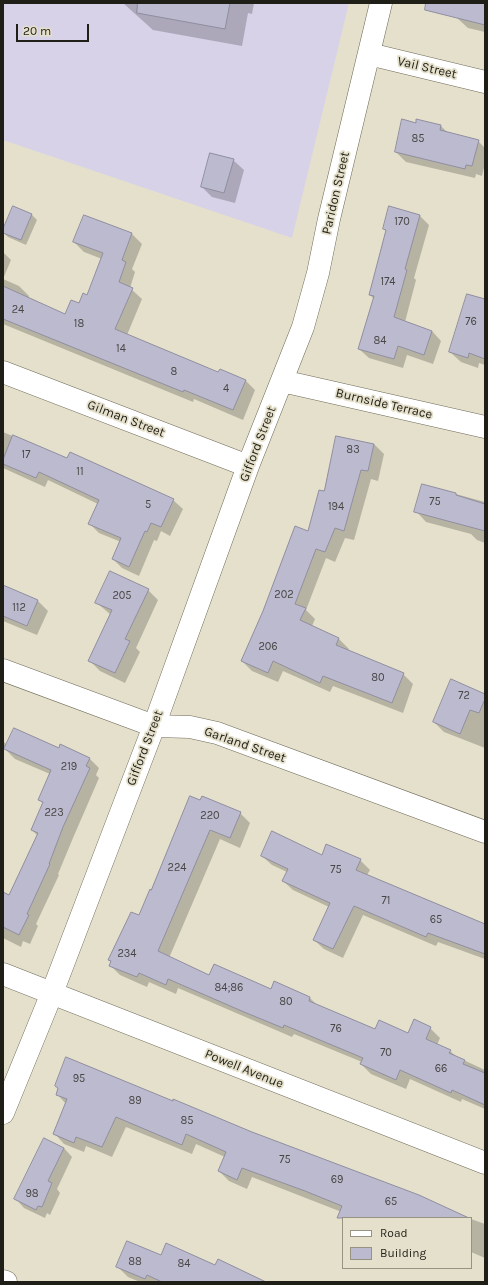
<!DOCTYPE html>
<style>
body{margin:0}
#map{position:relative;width:488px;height:1285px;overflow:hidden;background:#e5e0cb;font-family:Karla,sans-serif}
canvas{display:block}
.frame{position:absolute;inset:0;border:4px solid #201f17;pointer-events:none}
.legend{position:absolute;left:342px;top:1217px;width:130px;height:52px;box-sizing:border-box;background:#e5e0cb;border:1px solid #969383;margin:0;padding:5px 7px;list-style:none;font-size:12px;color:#201f17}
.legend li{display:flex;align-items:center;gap:8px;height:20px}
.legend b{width:20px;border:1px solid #969383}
.scale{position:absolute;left:16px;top:24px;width:73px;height:18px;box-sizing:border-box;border:2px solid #201f17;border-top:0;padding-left:5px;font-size:12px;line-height:14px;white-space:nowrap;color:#201f17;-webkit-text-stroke:3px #e5e0cb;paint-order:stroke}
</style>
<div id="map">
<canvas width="488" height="1285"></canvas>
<div class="frame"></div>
<ul class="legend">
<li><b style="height:5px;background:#fff"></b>Road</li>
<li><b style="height:11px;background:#bcbace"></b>Building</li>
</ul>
<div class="scale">20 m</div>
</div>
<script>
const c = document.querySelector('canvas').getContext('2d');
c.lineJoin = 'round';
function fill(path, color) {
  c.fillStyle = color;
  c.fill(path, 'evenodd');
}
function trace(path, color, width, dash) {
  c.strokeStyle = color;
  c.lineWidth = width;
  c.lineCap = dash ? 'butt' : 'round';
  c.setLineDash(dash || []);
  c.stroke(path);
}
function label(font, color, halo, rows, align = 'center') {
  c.font = font + ' Karla,sans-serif';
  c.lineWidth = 3.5;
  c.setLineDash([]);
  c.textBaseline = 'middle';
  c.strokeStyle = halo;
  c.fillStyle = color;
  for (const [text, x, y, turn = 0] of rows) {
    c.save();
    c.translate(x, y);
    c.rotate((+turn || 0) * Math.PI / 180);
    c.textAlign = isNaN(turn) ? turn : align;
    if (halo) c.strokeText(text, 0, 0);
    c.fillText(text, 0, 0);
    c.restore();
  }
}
const industrial = new Path2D(`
 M3,3H349L292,238L3,140Z`);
const shadow = new Path2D(`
 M123,3H254L252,14L248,13L242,46L153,30Z
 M461,3H485V32L468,28L457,18Z
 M417,120L441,126L448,133L478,141L485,148V163L482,176L476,174L475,178L406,162L396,152L417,124Z
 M233,160L244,170L235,203L212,197L202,187Z
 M14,207L32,215L37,220L26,245L8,237L3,232Z
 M390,208L420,216L429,225L414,278L416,280L405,322L432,331L441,341L433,364L407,355L403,368L369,358L359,349L374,299L370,295L387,232L384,229Z
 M132,234L142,244L132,269L135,272L130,288L142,299L127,335L219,374L245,380L255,390L243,420L194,399L193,402L3,324V252L11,260L3,279L19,286L29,296L28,299L65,315L88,296L102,259L84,252L74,242Z
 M485,300V365L479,363L478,368L461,362L450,352Z
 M3,432L67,459L173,500L183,509L170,536L161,531L157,541L154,540L139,576L122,568L113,559L121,542L99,533L90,524L98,504L48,480L45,487L3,468Z
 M374,444L384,454L378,481L371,479L354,540L345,538L335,562L326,558L306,610L315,619L312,626L339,639L349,649L348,651L403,674L413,684L403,713L333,686L330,692L283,671L278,682L252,671L242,661L309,532L325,492Z
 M423,485L485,502V543L477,540L471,534L426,522L416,511Z
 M3,589L37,600L48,611L37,635L3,621Z
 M148,590L158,600L136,648L140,652L125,683L100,671L90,661L111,615L97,603Z
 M485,695V748L444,732L434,722Z
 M3,741L7,745L59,750L89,758L99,768L96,775L99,778L73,838L58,874L59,875L36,924L38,926L30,944L23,941L21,947L3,938V894L9,896L38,836L32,830L43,804L39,799L50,774L15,759L4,748L3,750Z
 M191,797L240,813L250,823L240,848L220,839L169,958L210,977L271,991L275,982L310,998L317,1005L376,1030L409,1034L430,1028L440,1038L437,1045L450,1051L457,1057L485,1070V1109L462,1099L461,1102L410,1079L406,1089L371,1074L361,1064L362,1062L294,1034L292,1037L178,988L176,994L149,982L147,987L120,975L110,965L111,962L109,960L139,916L152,891Z
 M262,856H322L360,860L370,870L367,875L485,924V959L438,942L436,946L363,915L343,958L324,949L314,940L329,907L293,890L283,881L287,872L272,865Z
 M56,1086L252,1133L418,1196L469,1218H357L252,1177L247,1189L229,1181L219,1171L225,1157L196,1144L192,1154L126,1127L112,1157L86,1146L84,1152L64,1144L55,1134L66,1104L57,1094L59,1089Z
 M64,1148L72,1157L57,1189L60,1193L50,1215L47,1213L45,1218L24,1208L16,1199Z
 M471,1219L485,1224V1258L471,1252Z
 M161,1256L251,1282H140L128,1277L118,1267Z`);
const building = new Path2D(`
 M138,3H230L225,29L137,13Z
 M426,3H485V25L425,10Z
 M402,119L416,123V119L441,125L440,130L479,140L472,166L466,165L465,169L395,152Z
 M210,153L234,159L224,193L201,187Z
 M13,206L32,214L21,240L3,233V229Z
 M389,206L420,215L405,269L407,270L394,317L432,331L424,355L398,346L394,359L358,349L374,296L369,295L386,230L383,229Z
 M84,215L132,233L122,260L126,262L119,282L133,288L115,329L218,372L220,369L246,380L233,410L184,390L183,392L3,319V286L65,314L71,300L79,303L83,293L87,295L103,253L73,242Z
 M467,294L485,299V359L469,353L468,358L449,352Z
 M13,435L67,458L70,452L174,499L161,527L151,523L147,532L145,531L129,567L112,559L121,538L88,524L99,500L39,472L36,478L3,464V460Z
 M336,436L374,444L368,471L361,470L344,531L335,528L325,552L316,549L295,604L306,608L300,620L339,638L336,645L404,673L392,703L323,676L320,683L273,661L268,673L241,661L263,611L295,526L308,531L319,490L324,491Z
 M422,484L456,493V495L485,504V531L414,512Z
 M110,571L149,589L125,639L130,641L115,673L88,661L112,610L95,603Z
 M3,585L38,600L27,626L3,616Z
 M451,679L485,694V699L479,713L470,710L460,734L433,722Z
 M14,728L59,748L60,744L90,758L86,766L90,768L63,827L49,864H50L27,914L29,915L19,935L3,927V892L9,895L38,833L31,830L43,802L38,800L51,770L4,749Z
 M190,796L200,800L202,796L241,812L230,838L210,830L158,951L209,975L214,964L271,989L274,981L310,997L309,1001L375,1029L379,1020L408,1033L414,1019L431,1027L426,1039L451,1050L449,1053L465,1060L463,1064L485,1073V1105L452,1090L451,1093L400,1070L396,1080L360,1064L363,1058L284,1025L283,1028L244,1012L168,979L166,985L139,973L137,977L109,966L111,961L108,960L131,912L139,915L150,889L151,890Z
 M272,831L322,855L326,844L361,859L356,870L485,924V954L428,933L426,937L354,906L333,949L313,940L330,903L282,881L288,869L261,856Z
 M66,1057L173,1101V1099L252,1132L419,1195L469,1218H337L342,1206L305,1191L242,1168L237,1180L218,1171L226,1152L186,1134L182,1145L116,1117L102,1147L76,1137L74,1143L53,1134L67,1099L56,1095L58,1088L55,1086Z
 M44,1138L64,1148L48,1181L52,1183L42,1207L38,1206L36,1210L14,1199Z
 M127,1241L161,1255L166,1243L215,1265L218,1259L266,1282H162L147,1275L145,1279L116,1267Z`);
const street = new Path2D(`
 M369,54L485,82
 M3,372L248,466
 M282,381L485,427
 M3,670L154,726L190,727L217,733L485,832
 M3,974L485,1163
 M3,1113L52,993L154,726L248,466L303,327L318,273L329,219L381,3
 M3,1281L6,1282`);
const numberNames = [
 ["85",418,139],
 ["170",402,222],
 ["174",388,282],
 ["24",18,310],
 ["76",471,322],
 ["18",79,324],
 ["84",380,341],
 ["14",121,349],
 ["8",174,372],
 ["4",226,389],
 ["83",353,450],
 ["17",26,455],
 ["11",80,472],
 ["75",435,502],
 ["5",148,505],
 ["194",336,507],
 ["202",284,595],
 ["205",122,596],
 ["112",19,608],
 ["206",268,647],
 ["80",378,678],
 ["72",464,696],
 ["219",69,767],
 ["223",54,813],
 ["220",210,816],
 ["224",177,868],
 ["75",336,870],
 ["71",386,901],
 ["65",436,920],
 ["234",127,954],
 ["84;86",229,988],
 ["80",286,1002],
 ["76",336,1029],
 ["70",386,1053],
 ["66",441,1069],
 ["95",79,1079],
 ["89",135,1101],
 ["85",187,1121],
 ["75",285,1160],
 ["69",337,1180],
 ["98",32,1194],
 ["65",391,1202],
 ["88",135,1262],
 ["84",184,1264]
];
const streetNames = [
 ["Vail Street",427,68,13],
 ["Paridon Street",336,193,-77],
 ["Burnside Terrace",384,404,13],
 ["Gilman Street",126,419,21],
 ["Gifford Street",258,444,-69],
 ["Garland Street",245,745,19],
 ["Gifford Street",145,748,-69],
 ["Powell Avenue",244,1069,22]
];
fill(industrial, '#d7d2e8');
fill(shadow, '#0003');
fill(building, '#bcbace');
trace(building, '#8f8da0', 1);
trace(street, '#6e6a58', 23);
trace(street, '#fff', 22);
label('11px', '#474645', null, numberNames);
label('13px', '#201f17', '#e5e0cb', streetNames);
</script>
